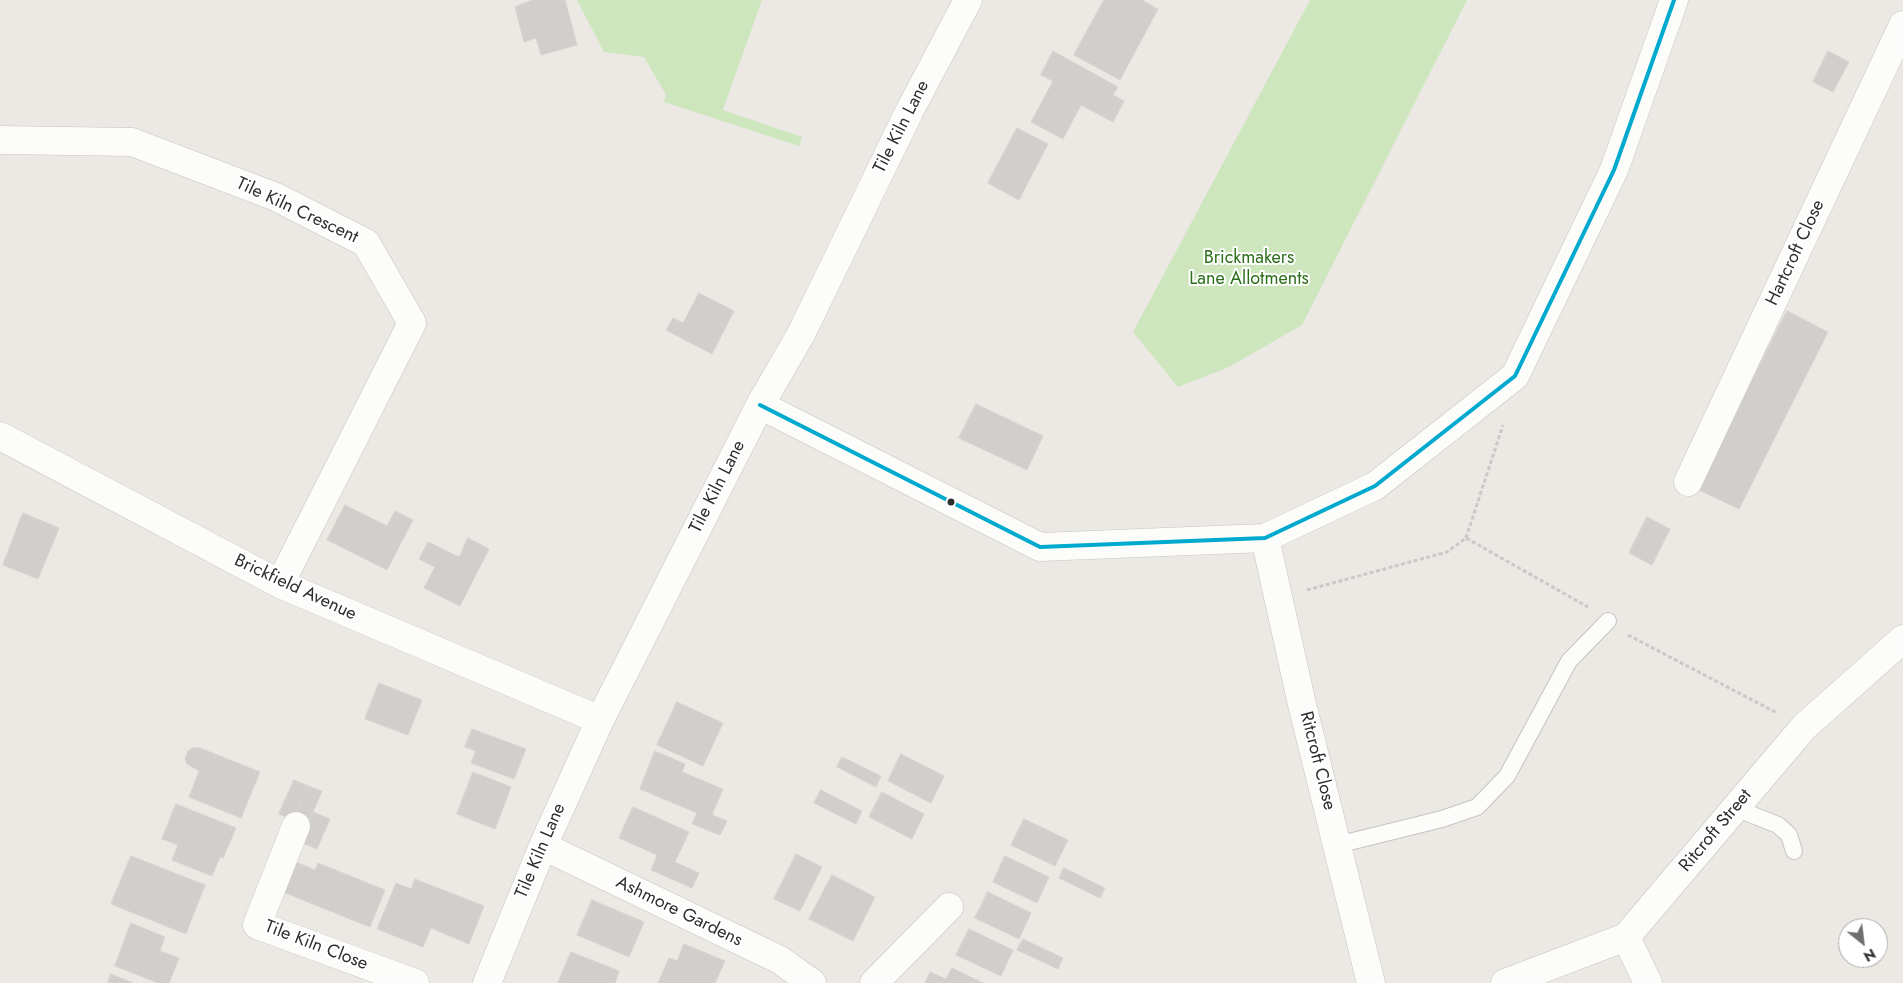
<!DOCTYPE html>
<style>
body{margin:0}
#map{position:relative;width:1903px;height:983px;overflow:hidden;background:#ece8e4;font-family:Jost,sans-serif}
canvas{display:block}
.north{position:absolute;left:1838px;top:918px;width:50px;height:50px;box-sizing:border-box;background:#fff;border:1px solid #ababab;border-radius:50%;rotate:151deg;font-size:14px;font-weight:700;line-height:20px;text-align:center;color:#2e2e2e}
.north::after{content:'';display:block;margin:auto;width:18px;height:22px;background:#706f6e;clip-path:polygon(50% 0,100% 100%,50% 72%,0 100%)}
</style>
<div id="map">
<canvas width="1903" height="983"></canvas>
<div class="north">N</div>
</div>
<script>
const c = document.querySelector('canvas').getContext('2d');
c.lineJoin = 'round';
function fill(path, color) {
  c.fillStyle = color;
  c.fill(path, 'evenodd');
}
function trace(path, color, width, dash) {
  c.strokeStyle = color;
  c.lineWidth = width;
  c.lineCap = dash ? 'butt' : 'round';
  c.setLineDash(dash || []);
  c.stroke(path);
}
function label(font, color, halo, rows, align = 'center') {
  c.font = font + ' Jost,sans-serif';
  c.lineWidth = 4;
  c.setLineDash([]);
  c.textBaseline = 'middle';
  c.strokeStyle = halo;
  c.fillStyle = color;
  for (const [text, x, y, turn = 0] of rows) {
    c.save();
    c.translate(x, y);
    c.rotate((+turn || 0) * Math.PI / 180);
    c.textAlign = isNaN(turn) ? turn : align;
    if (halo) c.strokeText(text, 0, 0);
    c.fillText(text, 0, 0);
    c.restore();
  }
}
const green = new Path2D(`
 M577,0H762L723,110L802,137L799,146L664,102L666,95L644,57L604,52Z
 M1310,0H1467L1302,325L1229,367L1178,387L1133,332Z`);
const building = new Path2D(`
 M533,0H565L577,45L541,55L536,38L524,42L515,7Z
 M1104,0H1142L1158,9L1120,80L1074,55Z
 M1053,51L1118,87L1113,95L1124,101L1113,122L1081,105L1063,139L1031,122L1053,81L1041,75Z
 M1828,51L1849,62L1833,92L1813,82Z
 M1017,128L1048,144L1019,200L988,183Z
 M699,293L734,311L712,354L666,330L673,318L683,323Z
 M1787,311L1828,332L1739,509L1697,489Z
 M976,404L1043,436L1027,470L959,438Z
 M345,505L387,526L395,511L413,520L387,570L327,540Z
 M23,513L59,528L38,579L3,565Z
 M1647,517L1670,529L1652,565L1629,553Z
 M468,538L489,549L460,606L424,588L435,567L419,559L428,542L459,557Z
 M379,683L422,700L408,735L365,719Z
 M677,702L723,723L703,766L657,745Z
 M472,729L526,749L514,779L471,763L476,751L465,747Z
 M193,748H200L260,772L241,818L189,797L199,771L187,764L185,758L188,751Z
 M655,751L685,764L682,772L723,789L712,815L727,821L720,835L692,824L697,813L640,789Z
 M901,754L944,776L931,803L888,781Z
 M842,757L881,776L876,787L837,767Z
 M473,772L511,787L495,829L457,814Z
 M294,780L308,786L293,820L279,814Z
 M308,786L322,791L307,826L293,820Z
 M821,790L862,811L856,824L814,803Z
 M882,792L924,814L912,839L869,817Z
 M176,804L236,828L223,858L220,857L212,876L172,860L178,845L162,839Z
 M633,807L689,832L675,862L699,873L692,888L651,870L657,855L619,838Z
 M313,812L330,819L317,849L300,842Z
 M1024,819L1068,840L1055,866L1011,845Z
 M796,854L822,867L800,911L774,899Z
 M131,856L205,885L186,934L111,904Z
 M1005,856L1049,877L1037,903L993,882Z
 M296,862L315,870L318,863L385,890L370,927L283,892Z
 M1064,868L1105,888L1100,898L1059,878Z
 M832,875L875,897L853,941L809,919Z
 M415,879L484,906L469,944L431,928L423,947L377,929L396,883L411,889Z
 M988,892L1031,913L1019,939L975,918Z
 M592,900L644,922L629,957L577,935Z
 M131,923L165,937L160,951L179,958L169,983H158L115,966Z
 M969,929L1013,950L1001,976L956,955Z
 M1023,939L1063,958L1058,969L1017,950Z
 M684,944L725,961L715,983H658L669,958L677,961Z
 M571,952L619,971L615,983H558Z
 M952,968L983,983H925L930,972L946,979Z
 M111,974L133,983H108Z`);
const path = new Path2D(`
 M1466,538L1503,425
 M1307,590L1447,552L1466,538L1588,607
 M1628,635L1777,713`);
const lane = new Path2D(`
 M1735,808L1778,825L1789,835L1794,851
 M1337,845L1442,819L1477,807L1507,776L1569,661L1608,621`);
const street = new Path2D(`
 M0,140L132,142L276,197L366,243L412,323L280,584
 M760,405L1040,547L1265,538L1375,486L1515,376L1614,170L1674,0
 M0,436L280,584L600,720
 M1688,482L1903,25
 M1265,538L1301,700L1371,983
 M296,826L257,925L415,983
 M543,846L780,960L812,983
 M1626,937L1648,983
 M487,983L543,846L600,720L760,405L801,334L910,110L968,0
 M874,983L949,907
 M1505,983L1626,937L1804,727L1903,639`);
const bus1 = new Path2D(`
 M760,405L1040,547L1265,538L1375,486L1515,376L1614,170L1674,0`);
const markers = [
 [951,502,4.5,"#2e2e2e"]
];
const streetNames = [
 ["Tile Kiln Lane",902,127,-63],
 ["Tile Kiln Crescent",297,211,25],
 ["Hartcroft Close",1796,253,-65],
 ["Tile Kiln Lane",718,487,-63],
 ["Brickfield Avenue",295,588,25],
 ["Ritcroft Close",1317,761,76],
 ["Ritcroft Street",1716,831,-50],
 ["Tile Kiln Lane",541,851,-67],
 ["Ashmore Gardens",679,912,26],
 ["Tile Kiln Close",316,946,21]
];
const parkNames = [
 ["Brickmakers",1249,259],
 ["Lane Allotments",1249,280]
];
fill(green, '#cee6be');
fill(building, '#d1cecb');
trace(building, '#d7d4d0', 1);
trace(lane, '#c5c4c5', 18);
trace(street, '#c5c4c5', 29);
trace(path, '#c9c9c8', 3, [4, 2.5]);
trace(lane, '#fcfcfb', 16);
trace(street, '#fcfcfb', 28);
trace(bus1, '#00a9ce', 4);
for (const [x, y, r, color] of markers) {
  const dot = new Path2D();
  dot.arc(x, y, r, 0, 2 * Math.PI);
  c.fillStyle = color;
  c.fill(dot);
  trace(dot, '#fff', 2);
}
label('18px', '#2e2e2e', '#fff', streetNames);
label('18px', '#2c6e1b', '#fff', parkNames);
</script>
